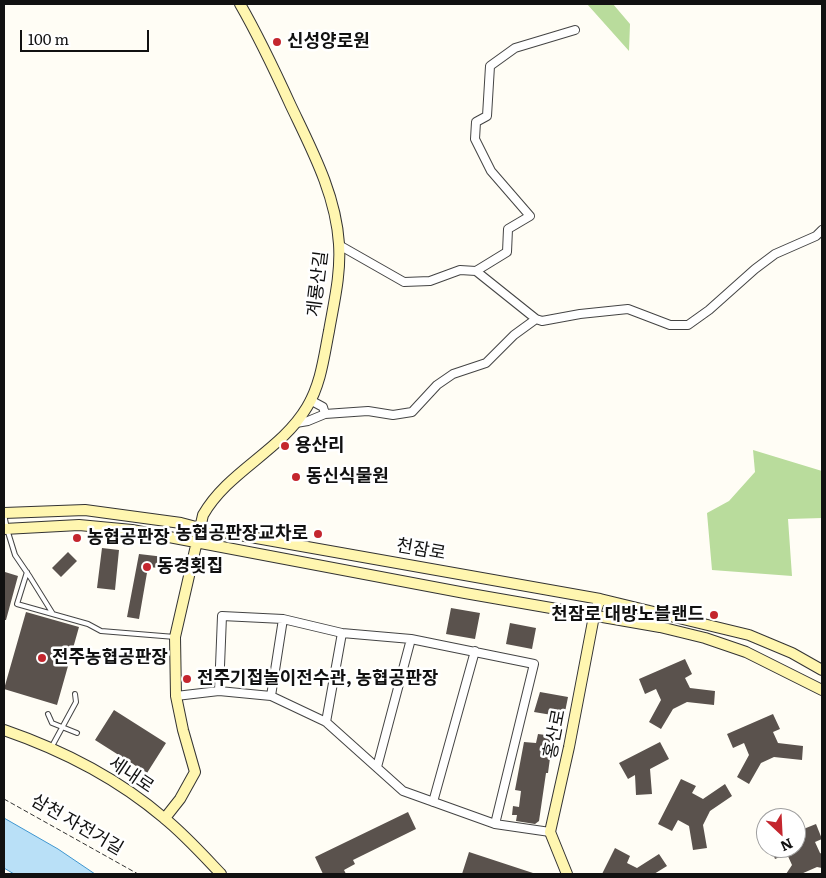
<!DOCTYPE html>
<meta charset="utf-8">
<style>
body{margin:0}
#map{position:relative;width:826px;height:878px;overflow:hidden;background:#fffdf5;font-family:Literata,serif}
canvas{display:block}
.frame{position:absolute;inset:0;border:5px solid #111;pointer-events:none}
.north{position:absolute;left:756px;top:808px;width:50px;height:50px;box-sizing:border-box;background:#fff;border:1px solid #a0a0a0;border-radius:50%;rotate:155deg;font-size:14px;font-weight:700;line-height:20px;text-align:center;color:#111}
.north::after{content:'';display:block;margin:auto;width:18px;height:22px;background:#c4262e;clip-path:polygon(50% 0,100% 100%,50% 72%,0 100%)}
.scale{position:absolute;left:20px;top:30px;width:129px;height:22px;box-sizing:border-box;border:2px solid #111;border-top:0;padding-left:6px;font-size:15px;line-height:18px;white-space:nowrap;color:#111;-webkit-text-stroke:4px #fff;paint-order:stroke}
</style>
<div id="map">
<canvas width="826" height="878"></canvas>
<div class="frame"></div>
<div class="north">N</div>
<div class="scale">100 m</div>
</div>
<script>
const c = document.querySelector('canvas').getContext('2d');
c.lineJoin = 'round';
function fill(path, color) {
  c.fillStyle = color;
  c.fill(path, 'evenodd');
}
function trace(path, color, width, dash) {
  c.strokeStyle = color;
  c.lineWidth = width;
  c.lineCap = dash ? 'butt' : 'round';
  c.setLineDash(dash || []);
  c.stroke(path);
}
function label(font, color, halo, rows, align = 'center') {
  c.font = font + ' Literata,"Noto Sans KR",serif';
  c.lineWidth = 5;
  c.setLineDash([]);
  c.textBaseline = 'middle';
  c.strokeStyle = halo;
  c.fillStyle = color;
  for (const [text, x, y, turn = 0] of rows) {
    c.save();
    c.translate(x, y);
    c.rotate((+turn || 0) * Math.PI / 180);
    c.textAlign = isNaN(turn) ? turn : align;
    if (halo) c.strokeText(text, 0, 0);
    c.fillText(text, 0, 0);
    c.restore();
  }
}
const forest = new Path2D(`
 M587,4H613L630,24L629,51Z
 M753,450L822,471V518L788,519L792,576L712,570L707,513L729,501L755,472Z`);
const water = new Path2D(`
 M4,818L58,849L95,874H14L4,868Z`);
const building = new Path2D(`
 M102,548L119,550L115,590L97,588Z
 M68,552L77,561L61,577L52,568Z
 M139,554L173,558L171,569L148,567L139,619L127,617Z
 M5,572L18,576L6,620H4V577Z
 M451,608L480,613L475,639L446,634Z
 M26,612L79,627L57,705L4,689Z
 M510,623L536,628L532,649L506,644Z
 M685,659L692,674L685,678L690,688L715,691L714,705L687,702L673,709L661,729L649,722L661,700L656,689L645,694L639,679Z
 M540,692L568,697L564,717L534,712Z
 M114,710L166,743L147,773L95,740Z
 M773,714L780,729L773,732L778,743L803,746L802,760L774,757L761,763L749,784L737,777L749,755L744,743L733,748L727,734Z
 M538,734L553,736L548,773H546L539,821L535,824L516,821L517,815H512L513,806L519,807L521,791L515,790L524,742L536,743Z
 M660,742L669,759L650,769L652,794L636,795L635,775L628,779L619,763Z
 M681,779L696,786L692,793L703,799L725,784L732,796L710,811L703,825L707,848L693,850L689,826L678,820L672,831L658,824Z
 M408,812L416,829L353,860L355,864L344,870L346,874H323L315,857Z
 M816,824L822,839L815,842L820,853L822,854V868L817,867L801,874H786L792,865L787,854L775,859L771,848H796V832Z
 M615,848L630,856L627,863L637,868L659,854L667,866L654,874H602Z
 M469,852L533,873L532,874H462Z`);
const path = new Path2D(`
 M4,799L138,874`);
const lane = new Path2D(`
 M4,514L7,529L15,555L30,577L53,614
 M27,572L17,604L88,624L101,631L175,637
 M48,714L52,723L77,733
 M51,748L76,702L75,694`);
const street = new Path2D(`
 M339,245L404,282L430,281L460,270L476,271L536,319L542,321L580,314L628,309L670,325H688L709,310L755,269L775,254L816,236L822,230
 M476,271L507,252L508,229L530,216L491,171L475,139L476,122L487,116L490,66L515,48L575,30
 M310,400L323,407L325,414
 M296,423L308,421L325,414L368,411L393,415L412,412L437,385L453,374L486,363L514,335L536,319
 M219,691L222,616L283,619L342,633L411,639L534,664L495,824
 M176,696L219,691L271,696L326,722L403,791L495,824L550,832
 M271,696L283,619
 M326,722L342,633
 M377,767L411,639
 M433,802L475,651`);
const secondary = new Path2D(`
 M4,513L85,510L181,523L200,528L600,599L749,635L792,653L822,670
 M4,529L79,525L132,530L465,593L660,627L705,638L746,652L822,690
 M4,730C62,750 117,778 164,818C184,834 203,855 221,874
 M165,818L180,799L195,772L183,730L176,696L175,637L203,515C228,471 281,451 307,407C321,384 324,356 329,331C334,302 341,274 339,244C336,195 312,150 291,106C275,71 259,37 240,4
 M567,874L550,832L569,747L594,616L600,599`);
const markers = [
 [277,42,5,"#c4262e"],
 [285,446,5,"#c4262e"],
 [296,477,5,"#c4262e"],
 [318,534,5,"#c4262e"],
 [77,538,5,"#c4262e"],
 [147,567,5,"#c4262e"],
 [714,615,5,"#c4262e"],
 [42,658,5,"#c4262e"],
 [187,679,5,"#c4262e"]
];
const poiNames = [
 ["신성양로원",287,42],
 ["용산리",295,446],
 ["동신식물원",306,477],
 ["농협공판장교차로",308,534,"right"],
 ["농협공판장",87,538],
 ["동경횟집",157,567],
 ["천잠로 대방노블랜드",704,615,"right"],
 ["전주농협공판장",52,658],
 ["전주기접놀이전수관, 농협공판장",197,679]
];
const streetNames = [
 ["계룡산길",318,284,-83],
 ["천잠로",421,550,10],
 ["홍산로",555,734,-79],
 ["세내로",131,775,34],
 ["삼천 자전거길",77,825,30]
];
fill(forest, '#b9dc9c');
fill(water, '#b9e0f7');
trace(water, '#3f96cf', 1);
fill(building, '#5a524d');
trace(lane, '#444', 6);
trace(street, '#444', 10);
trace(secondary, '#333', 12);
trace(path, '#333', 1, [5, 2.5]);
trace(lane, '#fff', 4);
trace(street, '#fff', 8);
trace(secondary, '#fff6b0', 10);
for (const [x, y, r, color] of markers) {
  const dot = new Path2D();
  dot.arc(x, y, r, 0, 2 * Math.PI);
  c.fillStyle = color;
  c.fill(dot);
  trace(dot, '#fff', 2);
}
label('bold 18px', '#111', '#fff', poiNames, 'left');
label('18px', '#111', '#fff', streetNames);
</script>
